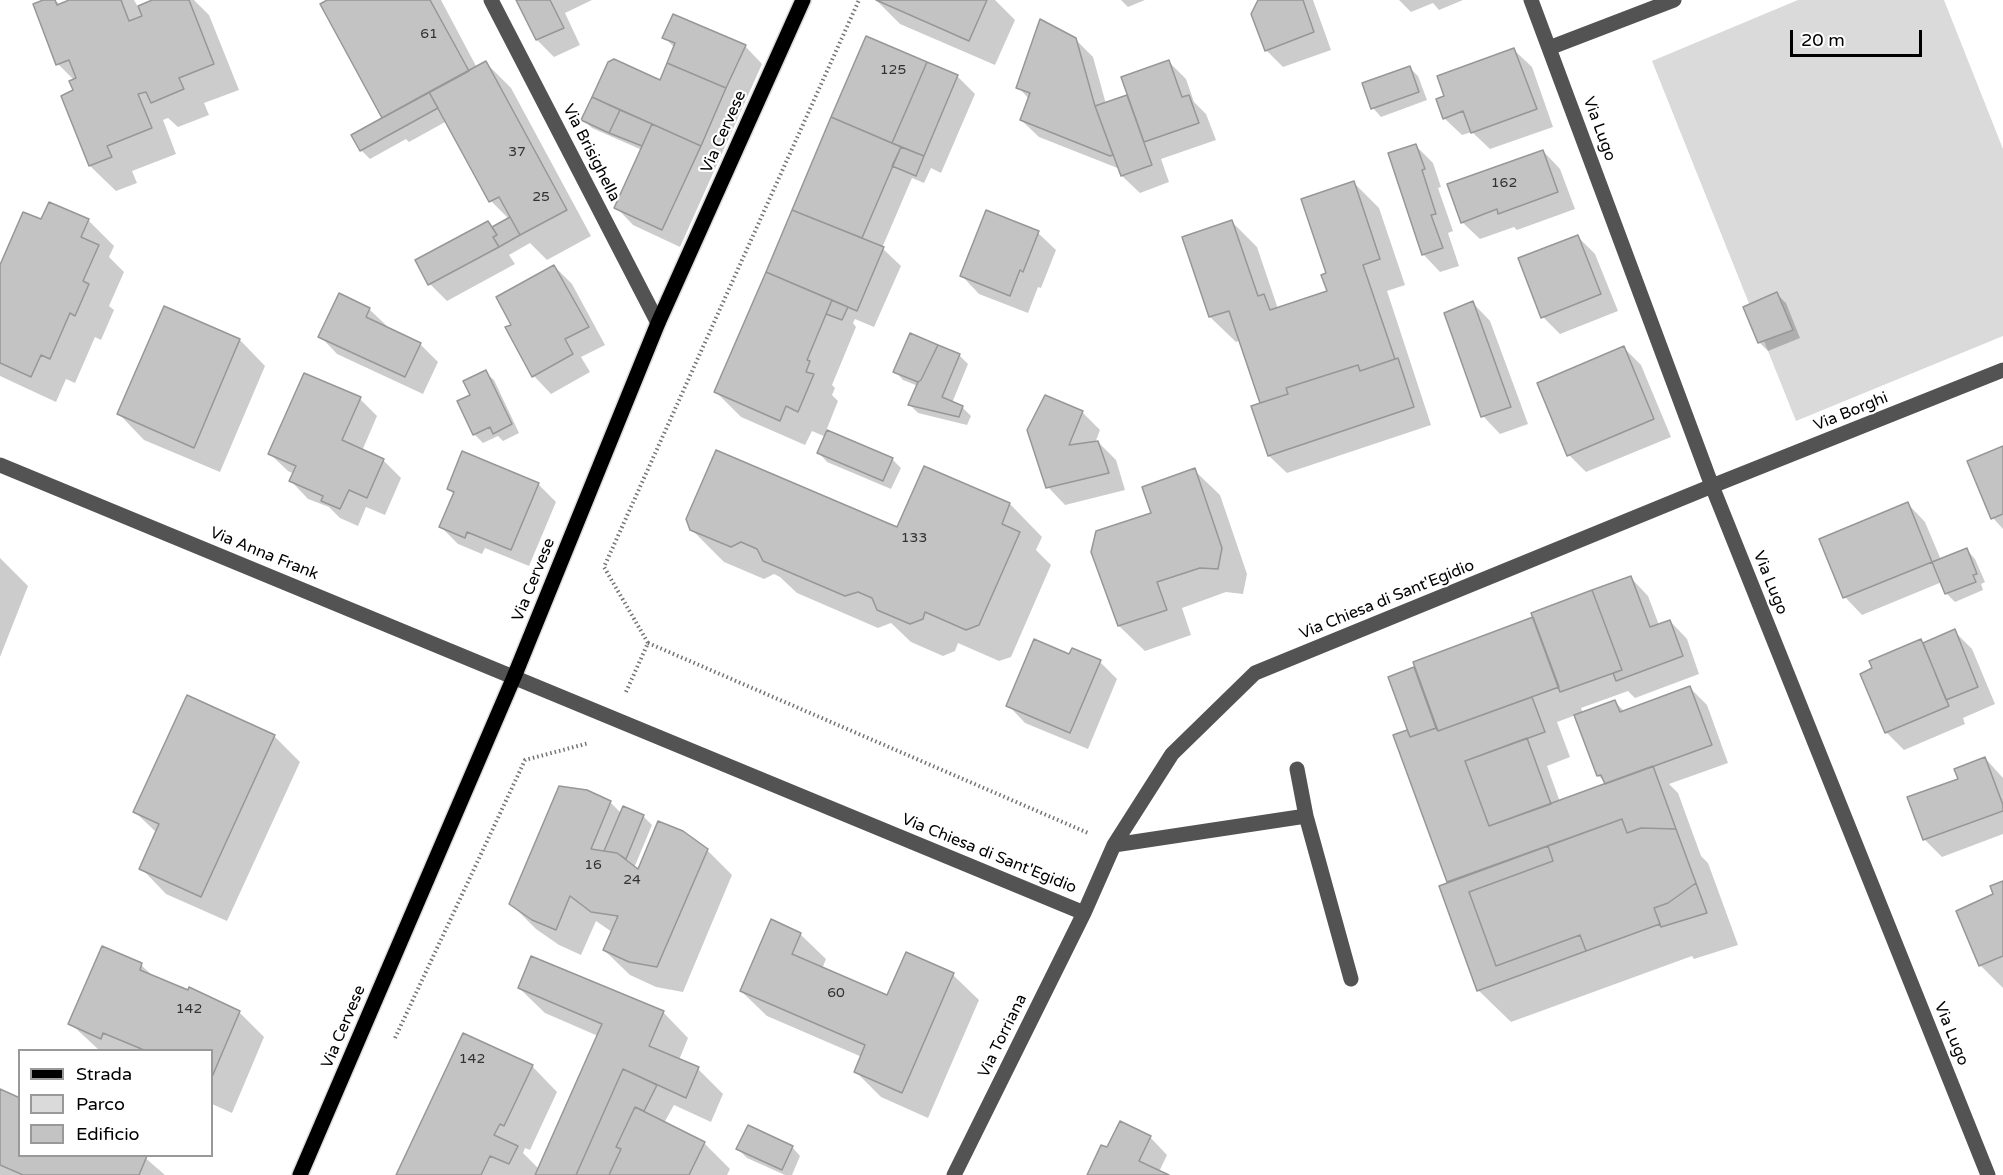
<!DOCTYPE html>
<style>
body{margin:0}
#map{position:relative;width:2003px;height:1175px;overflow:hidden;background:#fff;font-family:"Varela Round",sans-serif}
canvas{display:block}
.legend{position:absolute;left:18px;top:1049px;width:195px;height:108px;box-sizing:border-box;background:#fff;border:2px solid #999;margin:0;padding:8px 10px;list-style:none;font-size:18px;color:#000}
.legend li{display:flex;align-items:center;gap:12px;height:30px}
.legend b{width:30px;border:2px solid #999}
.scale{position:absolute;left:1790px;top:30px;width:132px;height:27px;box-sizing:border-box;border:3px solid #000;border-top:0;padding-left:8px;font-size:18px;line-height:21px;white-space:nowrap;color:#000;-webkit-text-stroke:4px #fff;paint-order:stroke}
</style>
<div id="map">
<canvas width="2003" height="1175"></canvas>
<ul class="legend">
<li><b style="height:8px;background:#000"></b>Strada</li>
<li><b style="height:16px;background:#dadada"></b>Parco</li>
<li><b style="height:16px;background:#c3c3c3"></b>Edificio</li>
</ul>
<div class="scale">20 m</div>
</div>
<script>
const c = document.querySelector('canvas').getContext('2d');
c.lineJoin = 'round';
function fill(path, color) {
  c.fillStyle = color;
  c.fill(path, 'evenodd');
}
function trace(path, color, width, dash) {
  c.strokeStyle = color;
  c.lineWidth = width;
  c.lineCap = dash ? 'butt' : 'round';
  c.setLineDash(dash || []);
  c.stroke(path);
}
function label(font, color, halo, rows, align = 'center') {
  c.font = font + ' "Varela Round",sans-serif';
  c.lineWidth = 4.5;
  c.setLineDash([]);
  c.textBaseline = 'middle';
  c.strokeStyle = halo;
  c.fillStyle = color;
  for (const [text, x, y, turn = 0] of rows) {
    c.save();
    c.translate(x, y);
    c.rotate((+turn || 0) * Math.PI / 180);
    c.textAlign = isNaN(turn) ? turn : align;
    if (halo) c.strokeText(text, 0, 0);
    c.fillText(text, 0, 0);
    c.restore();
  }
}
const green = new Path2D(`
 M1798,0H1944L2003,149V336L1796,421L1652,61Z`);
const shadow = new Path2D(`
 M48,0H55L60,5L73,0H134L138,7L156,0H194L209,15L239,90L204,103L209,115L178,127L168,118L163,120L176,154L132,171L137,183L116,191L90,166L63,97L75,91L74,80L58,64Z
 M330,0H441L477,68L486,63L511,88L591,236L547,260L530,243L509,255L515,264L447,301L430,284L488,223L493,228L509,219L491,201L447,121L409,142L406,139L370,159L361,150L353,136L384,118Z
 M518,0H592L565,13L580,45L554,57L537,40Z
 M876,0H995L1015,20L995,65L900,24Z
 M1121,0H1145L1128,7Z
 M1260,0H1313L1331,50L1283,67L1266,50Z
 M1399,0H1463L1439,10L1433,3L1411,12Z
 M664,37L745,46L762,64L680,247L633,225L616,207L642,150L592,128L583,120L609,63L660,82L675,48ZM613,105L659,126L658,128L613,108Z
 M867,38L957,76L975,94L941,173L931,168L924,183L912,178L882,248L901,266L874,327L855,319L853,323L856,327L832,385L835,388L832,395L838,401L826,431L892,459L901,468L891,489L827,462L819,453L826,437L812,431L805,445L741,417L716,392Z
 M1075,39L1093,57L1106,104L1129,95L1168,61L1186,79L1194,102L1206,114L1216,140L1161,159L1169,182L1140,193L1122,176L1120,169L1039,137L1021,120L1029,99L1018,87Z
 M1514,50L1532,67L1553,127L1490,149L1472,132L1462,135L1444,118L1446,97Z
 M1409,67L1418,76L1427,100L1381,117L1373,108Z
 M1415,145L1433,163L1441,187L1438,188L1453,231L1448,233L1459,266L1440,272L1423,254Z
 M1543,151L1560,169L1575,209L1517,230L1514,227L1480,239L1462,222Z
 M1353,182L1379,208L1405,285L1387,291L1431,425L1287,473L1269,456L1262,404L1241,340L1236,342L1210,317L1184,238L1232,222L1257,247L1278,309L1328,292V274Z
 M50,204L88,220L114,246L109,257L124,272L109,306L114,310L101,340L95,337L75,383L66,379L56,402L0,376V268L42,221Z
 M987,212L1038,233L1056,250L1041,288L1038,287L1028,313L979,294L962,276Z
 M1578,237L1595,254L1618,311L1560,334L1543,317Z
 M554,266L572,284L605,345L581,357L590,372L551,394L534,376L514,325Z
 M1777,294L1786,303L1800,338L1768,351L1759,342Z
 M1473,303L1490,321L1528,424L1500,434L1483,416Z
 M165,308L240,340L265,366L220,472L144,440L119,414Z
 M369,309L387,326L386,328L420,344L438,362L423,394L337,354L320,336Z
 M910,335L960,356L968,364L952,403L962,407L971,416L967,425L918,413L910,405L918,386L903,380L895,371Z
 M1624,348L1641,365L1671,437L1586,472L1569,455Z
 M485,372L494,380L519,433L503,441L498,436L483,443L474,434L459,402L472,396Z
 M1045,397L1082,412L1100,430L1095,443L1098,442L1116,460L1125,490L1065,505L1048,487Z
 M360,399L377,416L362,451L383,460L401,478L385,515L366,507L358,526L340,518L329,507L308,499L291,481L294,474L288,471L270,454Z
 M2003,448V529L1993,518Z
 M925,468L1010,504L1042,537L1036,550L1051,565L1011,657L999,661L958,643L955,651L943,656L911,642L891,623L878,628L797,593L780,577L774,574L764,579L724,562L692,530L898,529Z
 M1194,470L1220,495L1247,574L1243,594L1226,592L1182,608L1191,635L1145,651L1119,626L1153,514Z
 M538,484L556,502L529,566L485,548L482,554L458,544L441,527L454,494L449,489Z
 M1908,504L1925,522L1941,560L1967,550L1975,559L1985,582L1981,584L1983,590L1955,602L1946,593L1942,582L1862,615L1845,597Z
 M0,558L28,586L0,657Z
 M1631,578L1648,596L1659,625L1670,621L1687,639L1699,674L1635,698L1628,691L1581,708L1583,714L1615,702L1625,712L1690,688L1707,705L1728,763L1669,784L1678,793L1701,856L1708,863L1738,945L1694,959L1692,956L1511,1022L1478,990L1450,883L1395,736L1409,731L1414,668L1418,673L1535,618ZM1576,715L1598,775L1607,785L1560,802L1547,766L1570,757L1557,722Z
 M1954,631L1972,649L1995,704L1963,718L1965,724L1904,750L1886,732L1921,641L1924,644Z
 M1070,656L1100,662L1117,679L1088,749L1025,723L1008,705Z
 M274,736L300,762L227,921L166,894L141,868L157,833L135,812Z
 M1985,758L2003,778V834L1942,857L1924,839L1959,780Z
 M610,802L622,814L643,816L652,825L634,868L638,872L707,850L732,875L683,992L656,987L630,975L604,950L612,932L596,921L581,955L559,945L536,929L511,904Z
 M2003,883V988L1980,965L1995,895Z
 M800,934L826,959L822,969L888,997L907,954L953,975L979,1000L928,1118L881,1097L856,1072L862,1057L767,1016L741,991Z
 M141,965L154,977L239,1012L264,1037L232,1113L212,1104V1050H99L70,1023Z
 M519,988L663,1012L688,1038L679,1060L698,1069L723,1094L711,1122L674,1105L664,1123L704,1143L730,1169L727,1175H397L532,1066L557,1092L530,1150L525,1148L523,1153L539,1169L598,1036L545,1013Z
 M0,1091L20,1156H143L165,1175H0Z
 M1150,1137L1167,1155L1159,1172L1165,1175H1088Z
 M792,1147L800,1156L792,1175H785L747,1158L738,1149Z`);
const building = new Path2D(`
 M43,0H55L57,5L69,0H121L129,21L142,16L138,6L152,0H189L214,64L179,78L184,89L151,103L146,92L138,94L152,128L107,146L112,157L89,166L61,96L73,90L69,81L76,78L69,60L56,65L33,4Z
 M327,0H430L469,71L382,118L320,4Z
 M516,0H550L564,28L536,40Z
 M876,0H987L969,41Z
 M1258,0H1303L1314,32L1265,51L1251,14Z
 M673,14L746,45L726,88L667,63L675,43L662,38Z
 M1040,19L1076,38L1095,106L1113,155L1110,156L1020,120L1030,93L1016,88Z
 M866,36L927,62L892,143L831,117Z
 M1514,48L1537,109L1471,133L1463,111L1443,119L1436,99L1444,96L1437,76Z
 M614,59L660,80L667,63L726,88L701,146L592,97L608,62Z
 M1169,60L1182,97L1189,95L1199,123L1144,142L1121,77Z
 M486,61L567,210L520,235L499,197L489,202L429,92Z
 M927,62L958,75L924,156L892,143Z
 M1410,66L1419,92L1371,109L1362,83Z
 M429,92L438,108L360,151L351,135Z
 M1127,95L1152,165L1121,176L1095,106Z
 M592,97L620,110L609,133L581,120Z
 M620,110L652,124L642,146L609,133Z
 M831,117L901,147L862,238L792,210Z
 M652,124L701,146L662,230L614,208Z
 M1416,144L1425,169L1422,170L1436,214L1431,215L1443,248L1422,255L1388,153Z
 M901,147L924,156L916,176L892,166Z
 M1543,150L1558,192L1498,214L1497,209L1461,223L1447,184Z
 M1354,181L1380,259L1363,265L1395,359L1360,371L1358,365L1286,388L1288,394L1260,403L1229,311L1209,317L1182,237L1232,220L1258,296L1264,294L1270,310L1327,291L1321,275L1326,273L1301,199Z
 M49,202L89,219L81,237L99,245L83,281L89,284L75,316L70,313L50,359L41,355L31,377L0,363V265L23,212L41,219Z
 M792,210L884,247L857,311L766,272Z
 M986,210L1039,231L1023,272L1020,270L1010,296L960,276Z
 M510,217L520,235L499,247L493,237L497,235L492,227Z
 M488,221L497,235L493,237L499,247L428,285L415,260Z
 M1578,235L1601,294L1541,318L1518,258Z
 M554,265L589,327L565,339L573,354L532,377L505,327L511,325L496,297Z
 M766,272L832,300L807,360L810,361L806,372L814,374L798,412L786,406L780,421L714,392Z
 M1777,292L1793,330L1758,343L1743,307Z
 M339,293L370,308L366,317L421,343L405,377L318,337Z
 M832,300L848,307L842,320L826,314Z
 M1473,301L1511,407L1481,417L1444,313Z
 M164,306L240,339L194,448L117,414Z
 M910,333L938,345L921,380L918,382L893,372Z
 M938,345L960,354L942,397L963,406L959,417L908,405L918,382L921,380Z
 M1624,346L1654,419L1567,456L1537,383Z
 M1398,358L1414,407L1268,456L1251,406L1288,394L1286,388L1358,365L1360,371Z
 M486,370L512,424L493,434L490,427L473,435L457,401L470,395L463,381Z
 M304,373L361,397L342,440L384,459L367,498L349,490L340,509L321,501L323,496L289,481L296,466L268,454Z
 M1045,395L1083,411L1069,445L1098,441L1109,473L1046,488L1027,430Z
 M827,430L893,458L883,481L817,453Z
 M2003,446V514L1991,519L1967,461Z
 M716,450L897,527L924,466L1010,503L1002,524L1020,532L979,625L966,630L925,612L923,619L910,624L877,610L872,598L858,592L845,596L763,561L757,549L741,542L731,547L690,530L686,519Z
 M462,451L539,483L511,550L467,532L465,538L439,527L454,492L447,489Z
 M1195,468L1222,548L1218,569L1200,568L1157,582L1167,610L1118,626L1091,552L1096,531L1151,513L1142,487Z
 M1908,502L1932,562L1843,598L1819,539Z
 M1967,548L1977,574L1973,575L1976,582L1945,594L1932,562Z
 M1631,576L1650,627L1670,620L1683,656L1616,681L1613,673L1622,670L1592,590Z
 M1592,590L1622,670L1560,692L1531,613Z
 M1533,617L1559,687L1438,731L1413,662Z
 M1955,629L1978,687L1946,700L1923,643Z
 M1034,639L1069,654L1072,648L1101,660L1070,733L1006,706Z
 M1921,639L1949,706L1885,733L1860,674L1872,668L1869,661Z
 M1414,667L1436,728L1410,737L1388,677Z
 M1690,686L1712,745L1605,784L1601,775L1597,776L1574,715L1615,700L1620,712Z
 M187,695L275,735L201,897L139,869L159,824L133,812Z
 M1532,697L1545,732L1465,761L1489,826L1653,766L1676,829L1641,828L1627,833L1622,819L1447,882L1393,735L1407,730L1410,737L1436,728L1438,731Z
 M1527,738L1551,804L1489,826L1465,761Z
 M1985,757L2003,805V811L1923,840L1907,797L1958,779L1954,769Z
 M559,786L587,790L611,801L591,849L617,853L638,869L658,821L683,831L708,849L657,967L629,962L603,950L618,916L591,912L570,896L556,930L532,920L509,904Z
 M623,806L644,815L626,859L617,853L604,851Z
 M1622,819L1627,833L1641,828L1676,829L1696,883L1668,903L1654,908L1660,924L1586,951L1580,935L1496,966L1469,892L1553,861L1548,846Z
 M1548,846L1553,861L1469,892L1496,966L1580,935L1586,951L1477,991L1439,886Z
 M2003,881V956L1979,966L1956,911L1993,894L1990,886Z
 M1696,883L1707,913L1661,927L1654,908L1668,903Z
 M771,919L801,933L792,954L887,995L906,952L954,973L902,1093L854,1072L865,1045L740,991Z
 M102,946L142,963L140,970L188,990L189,987L240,1011L212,1077V1050H144L103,1033L101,1039L68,1024Z
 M531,956L664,1011L649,1046L699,1067L686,1098L623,1069L576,1175H535L602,1024L518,988Z
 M463,1033L533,1065L504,1126L500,1124L494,1135L518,1146L509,1164L490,1156L481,1175H396Z
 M623,1069L657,1085L644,1111L635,1107L616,1147L621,1149L609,1175H576Z
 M0,1089L20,1098V1156H147L139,1175H23L0,1165Z
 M635,1107L705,1142L689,1175H609L621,1149L616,1147Z
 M1120,1121L1151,1136L1139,1161L1169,1175H1087L1101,1145L1107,1147Z
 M748,1125L793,1146L782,1170L736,1149Z`);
const path = new Path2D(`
 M648,643L1088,833
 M626,692L648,643L604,567L859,0
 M395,1038L525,760L589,743`);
const minor = new Path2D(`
 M491,0L658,323
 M1531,0L1712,486L1988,1175
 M1549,48L1674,0
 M0,465L1084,913
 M1297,769L1306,816L1351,979
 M1114,845L1306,816
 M954,1175L1084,913L1114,845L1172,754L1255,673L1712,486L2003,370`);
const major = new Path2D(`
 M300,1175L514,677L658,323L803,0`);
const numberNames = [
 ["61",429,34],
 ["125",893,70],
 ["37",517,152],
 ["162",1504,183],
 ["25",541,197],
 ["133",914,538],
 ["16",593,865],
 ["24",632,880],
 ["60",836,993],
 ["142",189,1009],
 ["142",472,1059]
];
const streetNames = [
 ["Via Lugo",1599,129,70],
 ["Via Cervese",724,132,-66],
 ["Via Brisighella",591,153,63],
 ["Via Borghi",1851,412,-22],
 ["Via Anna Frank",264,554,22],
 ["Via Cervese",534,580,-68],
 ["Via Lugo",1770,583,68],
 ["Via Chiesa di Sant'Egidio",1387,600,-22],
 ["Via Chiesa di Sant'Egidio",989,854,22],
 ["Via Cervese",344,1027,-67],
 ["Via Lugo",1951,1034,68],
 ["Via Torriana",1003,1036,-64]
];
fill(green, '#dadada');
fill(shadow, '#0003');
fill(building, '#c3c3c3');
trace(building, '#979797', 1.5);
trace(major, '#dbdbdb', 18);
trace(path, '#757575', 4, [1.5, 3]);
trace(minor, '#535353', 15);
trace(major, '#000', 15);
label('14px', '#313131', null, numberNames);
label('16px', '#000', '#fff', streetNames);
</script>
